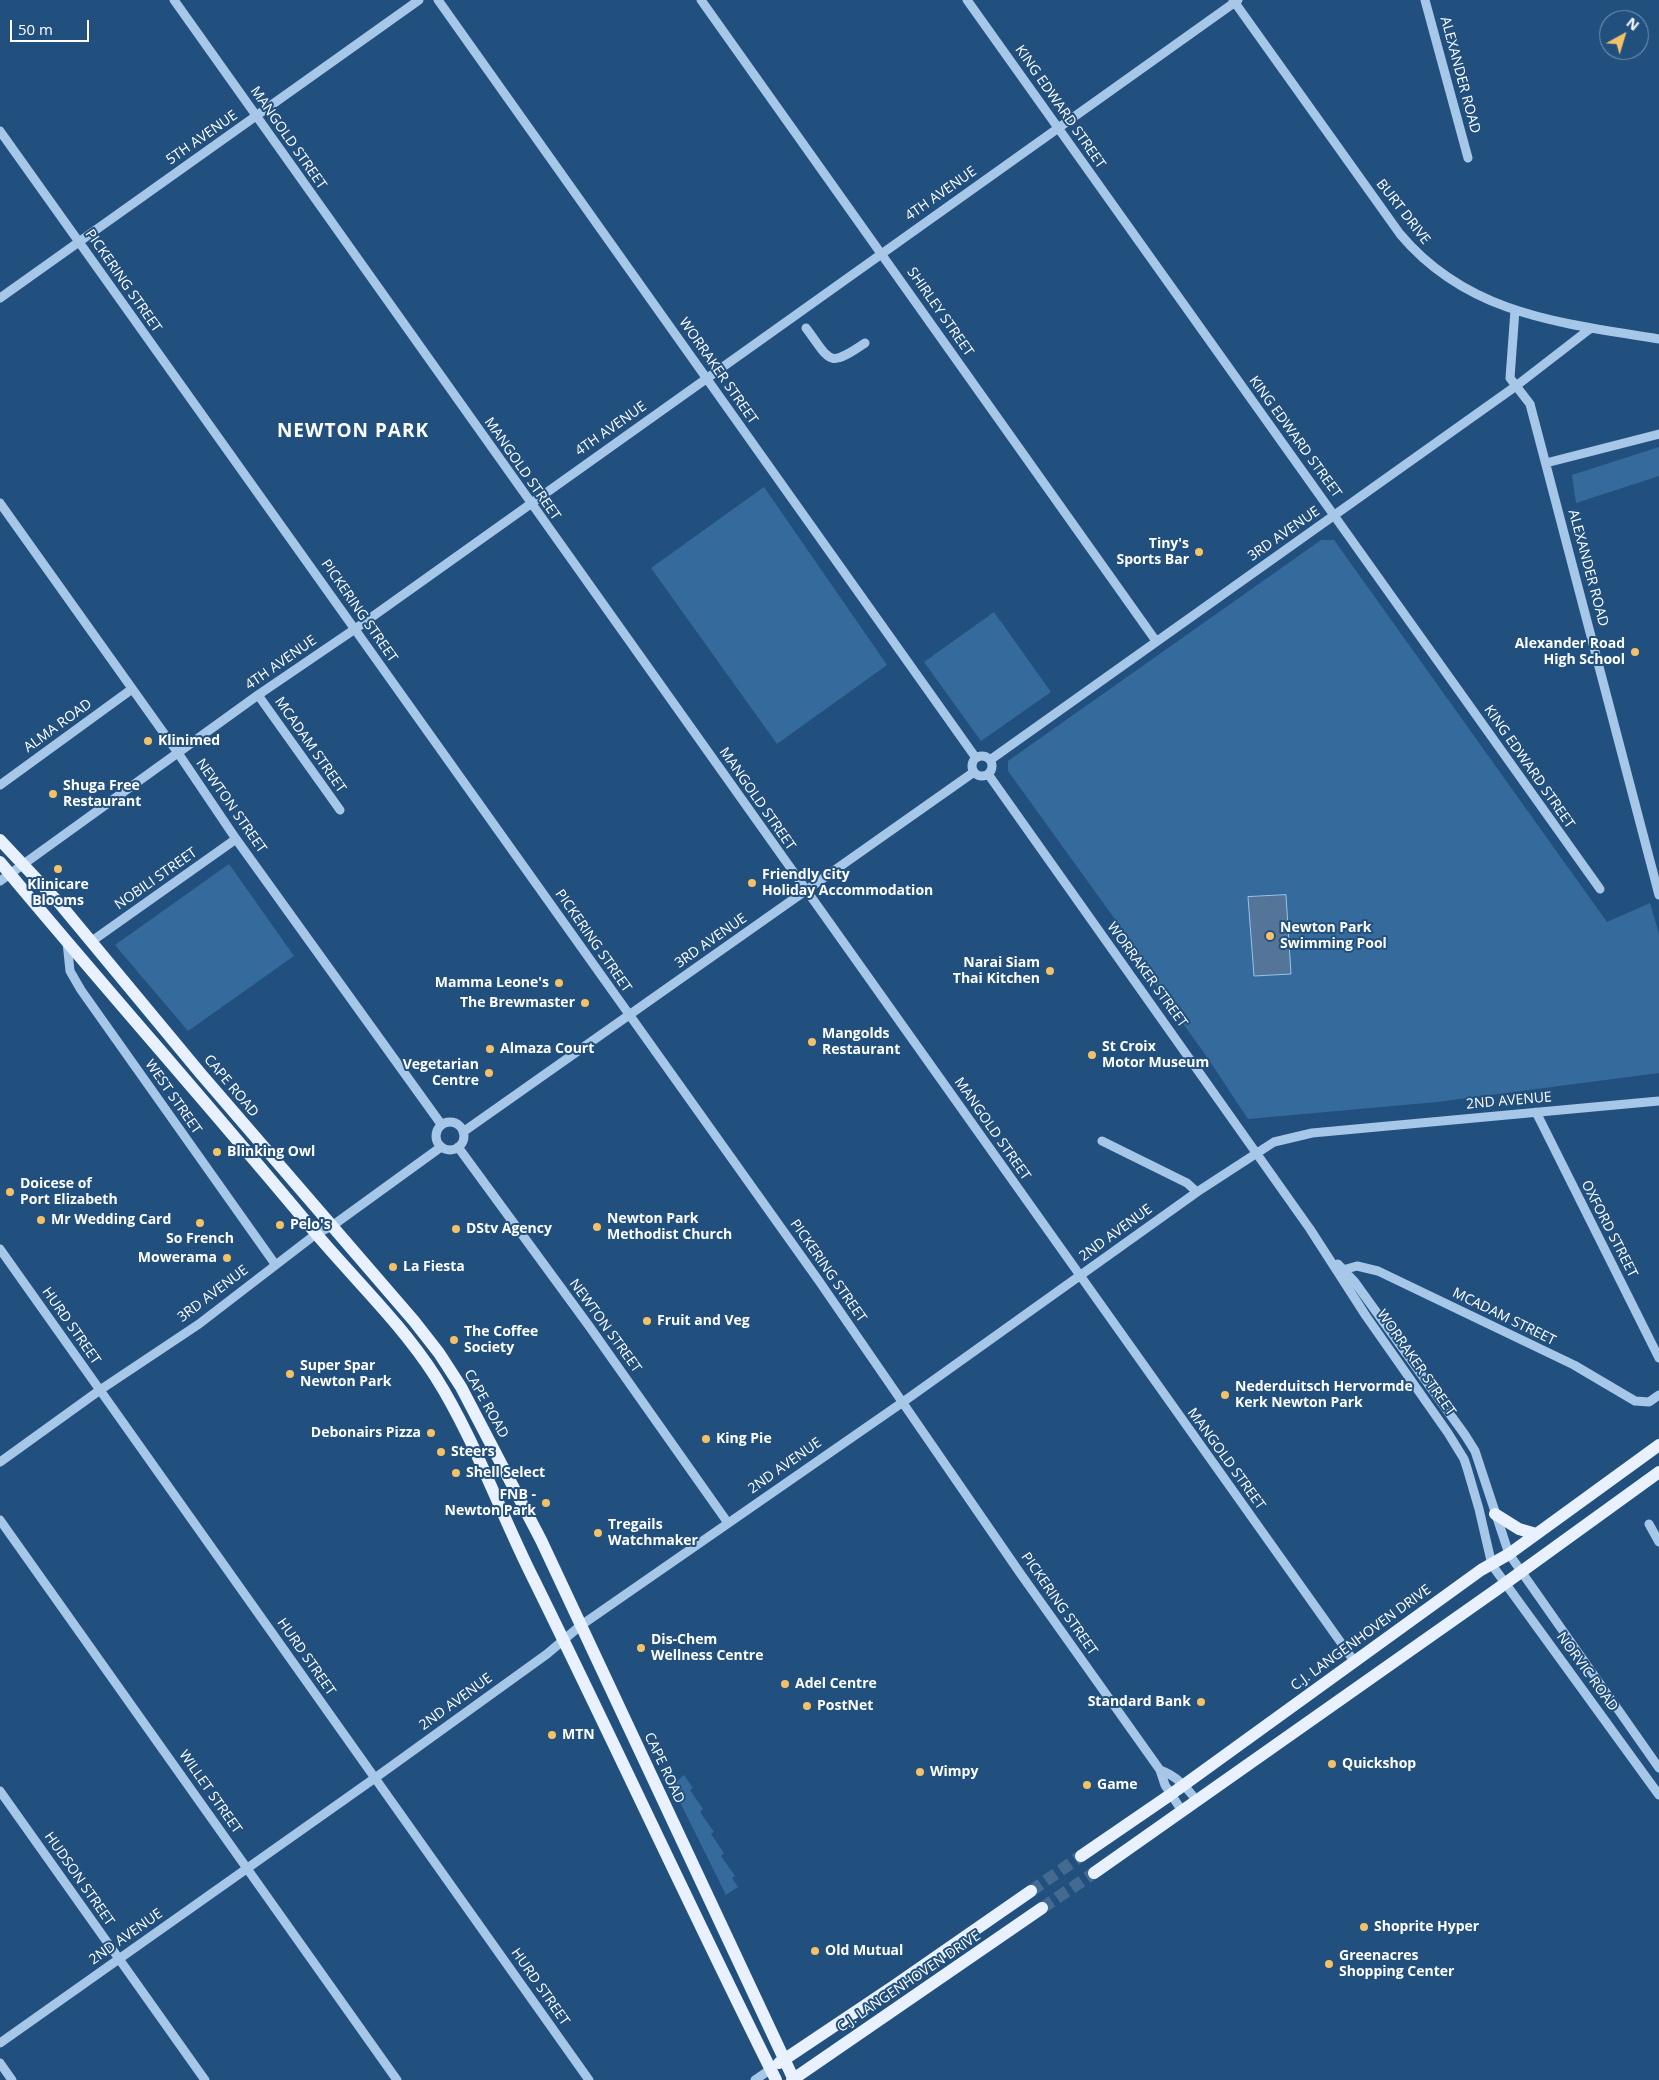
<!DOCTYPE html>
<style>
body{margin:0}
#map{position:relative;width:1659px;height:2080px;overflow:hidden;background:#22507e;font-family:"Open Sans",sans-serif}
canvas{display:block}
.north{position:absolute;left:1599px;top:10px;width:50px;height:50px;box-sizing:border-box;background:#22507e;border:1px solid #7a96b2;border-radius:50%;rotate:39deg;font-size:14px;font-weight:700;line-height:20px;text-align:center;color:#fff}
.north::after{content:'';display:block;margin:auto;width:18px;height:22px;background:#f3c268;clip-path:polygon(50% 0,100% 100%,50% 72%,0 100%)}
.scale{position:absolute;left:10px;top:20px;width:79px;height:22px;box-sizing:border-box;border:2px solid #fff;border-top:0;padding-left:6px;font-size:15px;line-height:18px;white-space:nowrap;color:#fff;-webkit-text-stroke:4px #22507e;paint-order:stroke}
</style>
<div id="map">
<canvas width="1659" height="2080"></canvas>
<div class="north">N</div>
<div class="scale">50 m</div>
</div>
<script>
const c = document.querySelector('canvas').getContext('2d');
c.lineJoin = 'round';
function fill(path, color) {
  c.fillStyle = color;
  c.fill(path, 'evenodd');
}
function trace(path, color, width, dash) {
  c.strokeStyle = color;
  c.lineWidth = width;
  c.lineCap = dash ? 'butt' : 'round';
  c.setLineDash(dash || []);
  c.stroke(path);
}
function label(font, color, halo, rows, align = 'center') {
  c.font = font + ' "Open Sans",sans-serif';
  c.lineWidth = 4;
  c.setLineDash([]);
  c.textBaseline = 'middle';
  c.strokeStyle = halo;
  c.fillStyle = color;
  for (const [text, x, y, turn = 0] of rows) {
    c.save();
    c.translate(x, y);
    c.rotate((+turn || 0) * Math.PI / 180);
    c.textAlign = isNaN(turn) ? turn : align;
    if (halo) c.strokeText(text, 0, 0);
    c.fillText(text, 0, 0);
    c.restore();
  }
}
const green = new Path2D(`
 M1659,447V476L1576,503L1572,475Z
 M764,487L887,665L777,744L651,568Z
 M1321,540H1334L1607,922L1650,903L1659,934V1073L1437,1102L1248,1119L1209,1060L1118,932L1122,929L1008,771V761Z
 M994,612L1051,692L981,741L924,662Z
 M229,864L294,956L188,1031L115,945Z
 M684,1775L693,1788L690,1790L703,1809L700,1812L714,1832L711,1834L724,1853L721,1856L735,1876L732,1878L738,1887L726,1895L672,1786Z`);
const water = new Path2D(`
 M1286,895L1291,974L1254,976L1248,897Z`);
const majorTunnel = new Path2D(`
 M1031,1891L1081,1856
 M1042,1908L1094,1873`);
const minor = new Path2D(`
 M174,0L1354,1661
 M438,0L976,758
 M701,0L1156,641
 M967,0L1600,889
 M1233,0L1400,234C1468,315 1561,323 1659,339
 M1425,0L1468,158
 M0,131L819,1281L1020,1573L1160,1770L1165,1785L1182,1811
 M0,298L419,0
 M1515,310L1510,378L1530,404L1659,895
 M806,328C831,361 827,369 865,343
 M1546,463L1659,434
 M0,503L178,753L236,839L441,1124
 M258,695L340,810
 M972 766a10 10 0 1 1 20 0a10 10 0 1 1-20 0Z
 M990,760L1516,386L1591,328
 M988,774L1310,1229L1366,1316L1448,1433L1464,1459L1467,1468L1479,1509L1492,1565L1659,1795
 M0,785L132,689
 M0,881L258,695L355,629L1238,0
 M92,941L236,839
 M67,942L70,971L81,990L275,1264
 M1536,1112L1659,1358
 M436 1136a14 14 0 1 1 28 0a14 14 0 1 1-28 0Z
 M463,1132L974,772
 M1102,1141L1187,1183L1197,1192
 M458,1147L589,1326L728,1523
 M0,1249L589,2080
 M1338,1264L1354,1281L1465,1435L1475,1451L1509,1554L1659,1768
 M1339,1271L1357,1266L1378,1271L1574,1365L1635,1401L1649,1402L1659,1395
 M0,1462L100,1390L199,1324L316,1234L332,1226L441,1147
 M0,1520L397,2080
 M1649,1524L1659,1542
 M1160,1770C1177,1776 1186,1787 1197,1801
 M0,1791L205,2080
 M0,2043L375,1778L547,1654L580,1626L903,1402L1197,1192L1274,1142L1312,1133L1659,1101
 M0,2063L12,2080
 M755,2080L771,2069`);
const major = new Path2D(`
 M0,840L60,904L201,1074L414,1321L439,1353L461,1387L541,1540L794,2080
 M0,862C103,986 210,1106 313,1230C353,1278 401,1323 435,1376C475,1439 500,1513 534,1580C616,1746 693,1914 776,2080
 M1495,1514L1519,1529L1536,1534
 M1081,1856L1170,1795L1481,1570L1509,1554L1659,1445
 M1094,1873L1496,1590L1659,1472
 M779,2063L894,1986L1031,1891
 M792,2080L1042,1908`);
const markers = [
 [1199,552,5,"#f3c268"],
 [1635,652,5,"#f3c268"],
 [148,741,5,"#f3c268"],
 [53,794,5,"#f3c268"],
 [58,869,5,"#f3c268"],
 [752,883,5,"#f3c268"],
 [1270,936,5,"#f3c268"],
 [1050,971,5,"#f3c268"],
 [559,983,5,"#f3c268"],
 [585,1003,5,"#f3c268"],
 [812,1042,5,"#f3c268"],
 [490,1049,5,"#f3c268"],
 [1092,1055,5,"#f3c268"],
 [489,1073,5,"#f3c268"],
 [217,1152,5,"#f3c268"],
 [10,1192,5,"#f3c268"],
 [41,1220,5,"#f3c268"],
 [200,1223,5,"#f3c268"],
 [280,1225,5,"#f3c268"],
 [597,1227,5,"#f3c268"],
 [456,1229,5,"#f3c268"],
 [227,1258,5,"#f3c268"],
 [393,1267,5,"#f3c268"],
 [647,1321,5,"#f3c268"],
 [454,1340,5,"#f3c268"],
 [290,1374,5,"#f3c268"],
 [1225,1395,5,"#f3c268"],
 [431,1433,5,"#f3c268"],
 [706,1439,5,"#f3c268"],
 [441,1452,5,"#f3c268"],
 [456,1473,5,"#f3c268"],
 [546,1503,5,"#f3c268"],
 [598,1533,5,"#f3c268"],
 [641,1648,5,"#f3c268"],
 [785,1684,5,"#f3c268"],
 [1201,1702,5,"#f3c268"],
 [807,1706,5,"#f3c268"],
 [552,1735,5,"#f3c268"],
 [1332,1764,5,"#f3c268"],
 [920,1772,5,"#f3c268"],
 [1087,1785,5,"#f3c268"],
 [1364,1927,5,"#f3c268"],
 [815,1951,5,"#f3c268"],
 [1329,1964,5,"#f3c268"]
];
const streetNames = [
 ["ALEXANDER ROAD",1460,75,75],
 ["KING EDWARD STREET",1060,107,55],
 ["5TH AVENUE",202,138,-35],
 ["MANGOLD STREET",288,138,55],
 ["4TH AVENUE",941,194,-35],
 ["BURT DRIVE",1403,212,52],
 ["PICKERING STREET",123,281,55],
 ["SHIRLEY STREET",940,312,55],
 ["WORRAKER STREET",718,371,55],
 ["4TH AVENUE",611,429,-35],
 ["KING EDWARD STREET",1295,437,54],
 ["MANGOLD STREET",522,469,55],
 ["3RD AVENUE",1284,534,-35],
 ["ALEXANDER ROAD",1588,568,75],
 ["PICKERING STREET",359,611,55],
 ["4TH AVENUE",281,663,-35],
 ["ALMA ROAD",58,726,-36],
 ["MCADAM STREET",310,745,55],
 ["KING EDWARD STREET",1529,767,55],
 ["MANGOLD STREET",757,799,55],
 ["NEWTON STREET",231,806,55],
 ["NOBILI STREET",156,879,-35],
 ["PICKERING STREET",593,941,55],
 ["3RD AVENUE",711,941,-35],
 ["WORRAKER STREET",1147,975,54],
 ["CAPE ROAD",231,1086,50],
 ["WEST STREET",173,1097,55],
 ["2ND AVENUE",1509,1101,-5],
 ["MANGOLD STREET",992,1129,55],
 ["OXFORD STREET",1609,1229,63],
 ["2ND AVENUE",1116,1233,-36],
 ["PICKERING STREET",828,1271,55],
 ["3RD AVENUE",213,1294,-37],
 ["MCADAM STREET",1504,1317,26],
 ["HURD STREET",71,1326,55],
 ["NEWTON STREET",605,1326,54],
 ["WORRAKER STREET",1416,1363,55],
 ["CAPE ROAD",486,1404,61],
 ["MANGOLD STREET",1226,1459,54],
 ["2ND AVENUE",785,1466,-35],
 ["PICKERING STREET",1059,1604,55],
 ["C.J. LANGENHOVEN DRIVE",1361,1638,-36],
 ["HURD STREET",306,1657,55],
 ["NORVIC ROAD",1587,1672,54],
 ["2ND AVENUE",456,1702,-36],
 ["CAPE ROAD",664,1768,65],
 ["WILLET STREET",210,1792,55],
 ["HUDSON STREET",79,1879,55],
 ["2ND AVENUE",126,1937,-35],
 ["C.J. LANGENHOVEN DRIVE",909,1982,-34],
 ["HURD STREET",540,1987,55]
];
const poiNames = [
 ["Tiny's",1189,544,"right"],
 ["Sports Bar",1189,560,"right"],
 ["Alexander Road",1625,644,"right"],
 ["High School",1625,660,"right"],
 ["Klinimed",158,741],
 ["Shuga Free",63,786],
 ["Restaurant",63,802],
 ["Friendly City",762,875],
 ["Holiday Accommodation",762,891],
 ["Klinicare",58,885,"center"],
 ["Blooms",58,901,"center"],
 ["Newton Park",1280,928],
 ["Swimming Pool",1280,944],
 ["Narai Siam",1040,963,"right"],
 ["Thai Kitchen",1040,979,"right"],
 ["Mamma Leone's",549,983,"right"],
 ["The Brewmaster",575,1003,"right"],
 ["Mangolds",822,1034],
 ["Restaurant",822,1050],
 ["St Croix",1102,1047],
 ["Motor Museum",1102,1063],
 ["Almaza Court",500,1049],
 ["Vegetarian",479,1065,"right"],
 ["Centre",479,1081,"right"],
 ["Blinking Owl",227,1152],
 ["Doicese of",20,1184],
 ["Port Elizabeth",20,1200],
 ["Newton Park",607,1219],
 ["Methodist Church",607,1235],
 ["Mr Wedding Card",51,1220],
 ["Pelo's",290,1225],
 ["DStv Agency",466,1229],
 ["So French",200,1239,"center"],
 ["Mowerama",217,1258,"right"],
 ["La Fiesta",403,1267],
 ["Fruit and Veg",657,1321],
 ["The Coffee",464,1332],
 ["Society",464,1348],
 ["Super Spar",300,1366],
 ["Newton Park",300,1382],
 ["Nederduitsch Hervormde",1235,1387],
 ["Kerk Newton Park",1235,1403],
 ["Debonairs Pizza",421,1433,"right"],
 ["King Pie",716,1439],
 ["Steers",451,1452],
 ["Shell Select",466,1473],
 ["FNB -",536,1495,"right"],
 ["Newton Park",536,1511,"right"],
 ["Tregails",608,1525],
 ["Watchmaker",608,1541],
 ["Dis-Chem",651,1640],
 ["Wellness Centre",651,1656],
 ["Adel Centre",795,1684],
 ["Standard Bank",1191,1702,"right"],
 ["PostNet",817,1706],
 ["MTN",562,1735],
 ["Quickshop",1342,1764],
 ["Wimpy",930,1772],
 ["Game",1097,1785],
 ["Shoprite Hyper",1374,1927],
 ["Old Mutual",825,1951],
 ["Greenacres",1339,1956],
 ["Shopping Center",1339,1972]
];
const districtNames = [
 ["NEWTON PARK",353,432]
];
fill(green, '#356a9c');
fill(water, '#547597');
trace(water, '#9ac3e8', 1);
trace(majorTunnel, '#436a91', 12, [12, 6]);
trace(minor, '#a6c7e7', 9);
trace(major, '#e8f1fd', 12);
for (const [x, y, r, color] of markers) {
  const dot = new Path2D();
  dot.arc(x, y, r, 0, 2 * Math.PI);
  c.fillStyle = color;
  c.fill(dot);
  trace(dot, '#22507e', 2);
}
label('14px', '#fff', '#22507e', streetNames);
label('bold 14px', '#fff', '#22507e', poiNames, 'left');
c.letterSpacing = '1px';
label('bold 19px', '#fff', '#22507e', districtNames);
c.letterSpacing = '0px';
</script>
